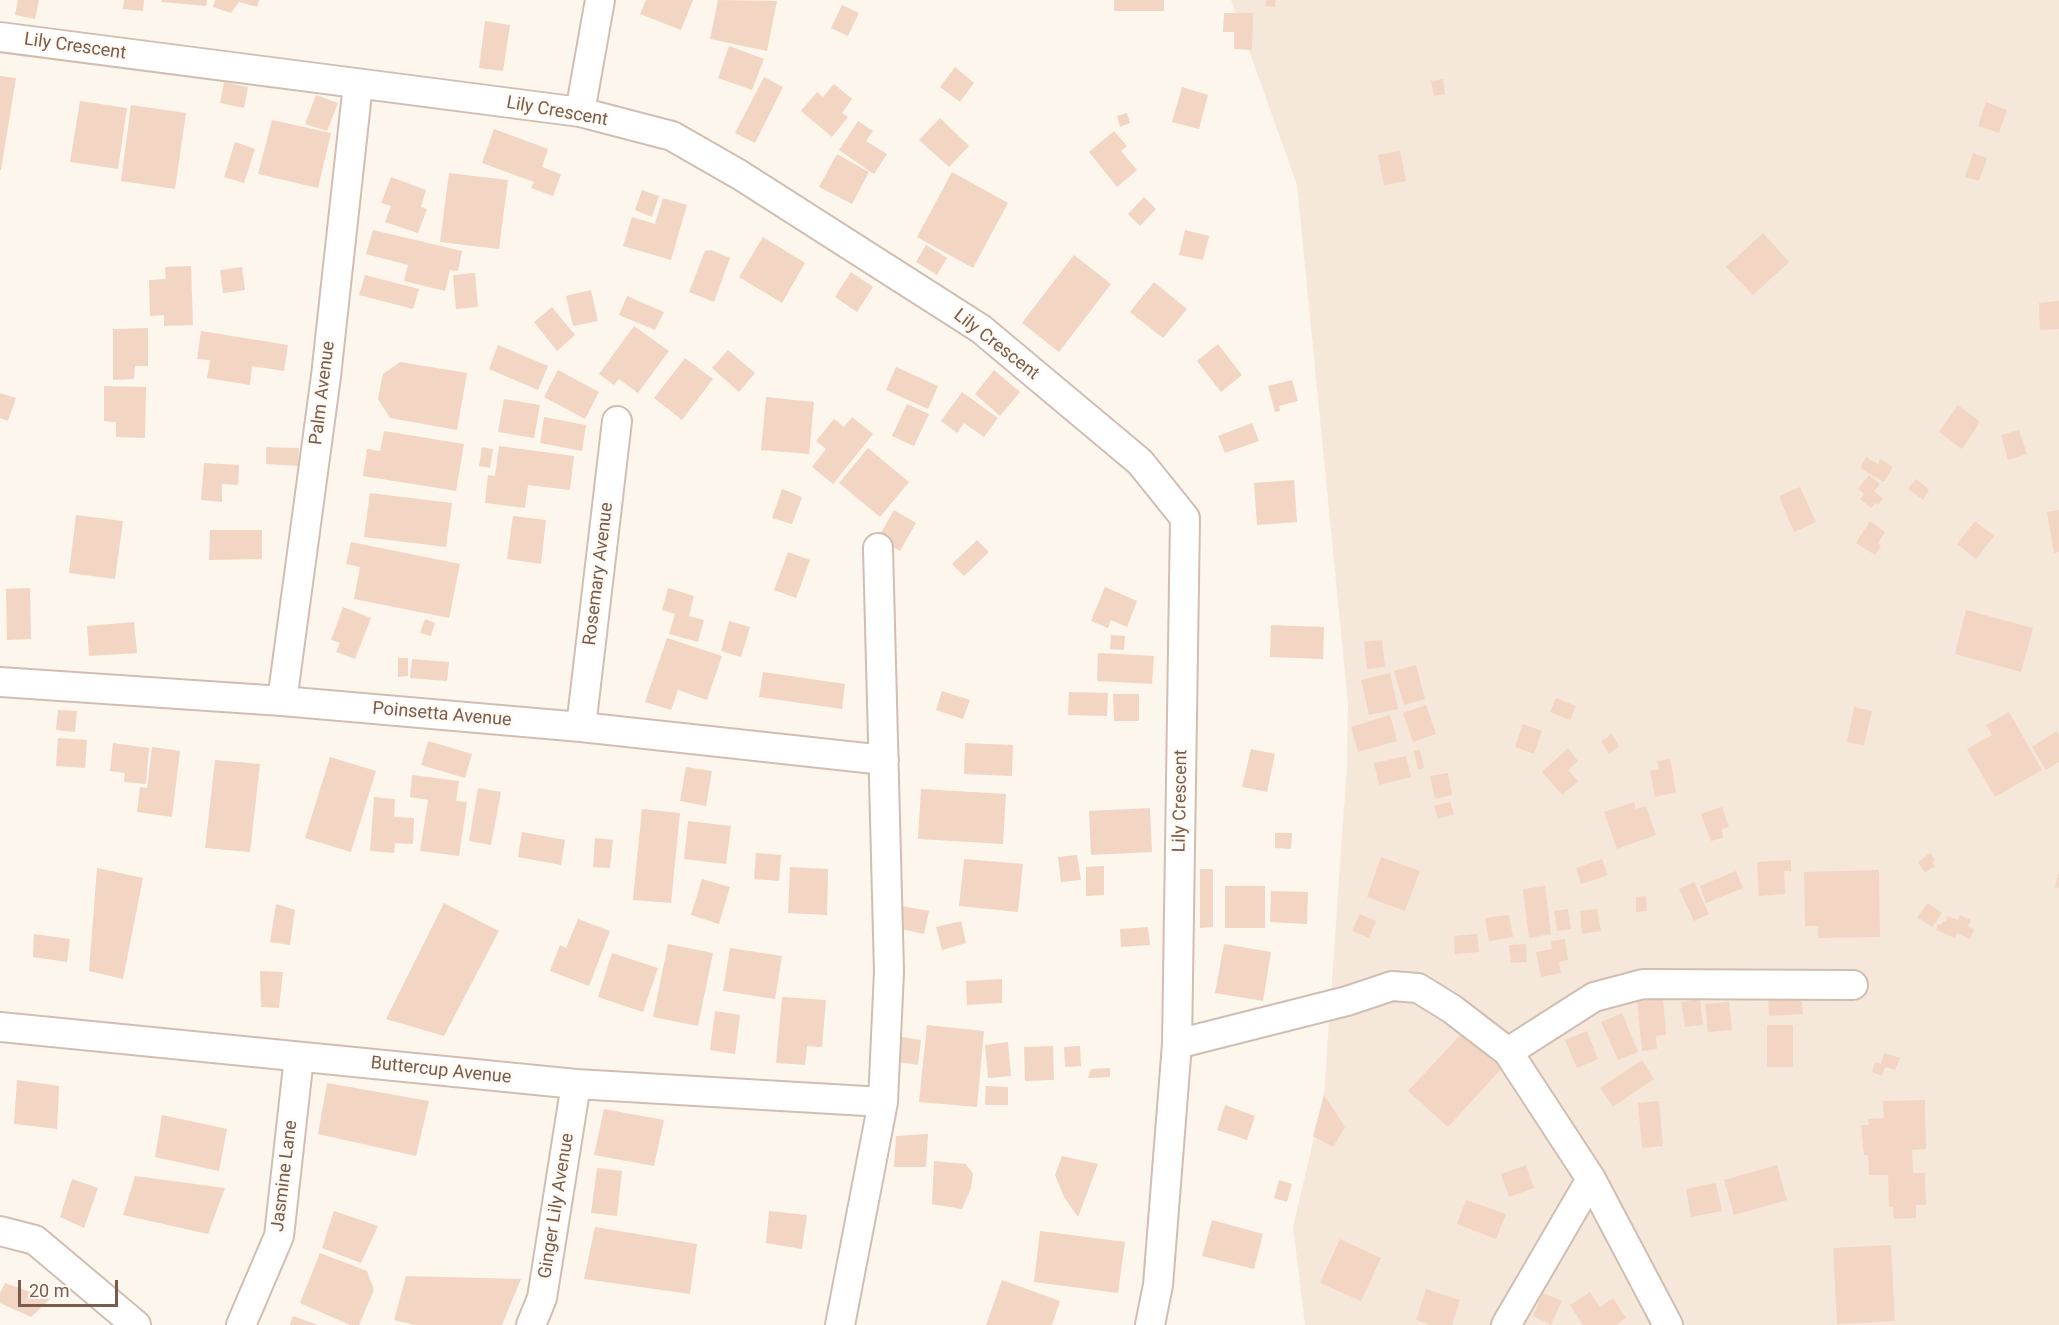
<!DOCTYPE html>
<style>
body{margin:0}
#map{position:relative;width:2059px;height:1325px;overflow:hidden;background:#fdf6ec;font-family:Roboto,sans-serif}
canvas{display:block}
.scale{position:absolute;left:18px;top:1280px;width:100px;height:27px;box-sizing:border-box;border:3px solid #7a5c4d;border-top:0;padding-left:8px;font-size:18px;line-height:21px;white-space:nowrap;color:#7a5c4d;-webkit-text-stroke:4px #fffaf3;paint-order:stroke}
</style>
<div id="map">
<canvas width="2059" height="1325"></canvas>
<div class="scale">20 m</div>
</div>
<script>
const c = document.querySelector('canvas').getContext('2d');
c.lineJoin = 'round';
function fill(path, color) {
  c.fillStyle = color;
  c.fill(path, 'evenodd');
}
function trace(path, color, width, dash) {
  c.strokeStyle = color;
  c.lineWidth = width;
  c.lineCap = dash ? 'butt' : 'round';
  c.setLineDash(dash || []);
  c.stroke(path);
}
function label(font, color, halo, rows, align = 'center') {
  c.font = font + ' Roboto,sans-serif';
  c.lineWidth = 5;
  c.setLineDash([]);
  c.textBaseline = 'middle';
  c.strokeStyle = halo;
  c.fillStyle = color;
  for (const [text, x, y, turn = 0] of rows) {
    c.save();
    c.translate(x, y);
    c.rotate((+turn || 0) * Math.PI / 180);
    c.textAlign = isNaN(turn) ? turn : align;
    if (halo) c.strokeText(text, 0, 0);
    c.fillText(text, 0, 0);
    c.restore();
  }
}
const residential = new Path2D(`
 M1231,0H2059V1325H1305L1293,1227L1324,1095L1347,764L1348,704L1297,185Z`);
const building = new Path2D(`
 M18,0H39L35,19L15,15Z
 M124,0H144L143,11L123,9Z
 M162,0H207L206,6L162,2Z
 M215,0H259L257,7L239,2L231,13L213,7Z
 M646,0H693L681,30L640,14Z
 M718,0L777,1L767,51L710,39Z
 M1114,0H1164V11H1114Z
 M1266,0H1276L1275,7L1265,6Z
 M842,5L859,13L848,36L831,28Z
 M1224,13H1253L1252,50L1234,49V32H1223Z
 M485,21L510,25L503,71L479,68Z
 M729,46L764,59L752,90L718,78Z
 M955,67L974,83L960,102L940,87Z
 M0,76L16,78L1,170H0Z
 M764,77L783,87L755,143L735,133Z
 M1443,79L1445,94L1434,96L1431,81Z
 M224,82L248,87L244,108L220,103Z
 M834,84L852,99L842,113L848,117L832,137L801,111L817,92L823,97Z
 M1182,87L1208,95L1199,129L1172,122Z
 M316,95L338,103L327,131L305,124Z
 M80,101L127,108L118,169L70,162Z
 M1986,102L2007,110L1999,133L1978,126Z
 M131,105L186,113L175,189L121,181Z
 M1127,113L1130,123L1120,127L1117,116Z
 M940,118L969,146L949,167L919,140Z
 M272,120L331,133L318,188L258,174Z
 M858,121L873,131L866,141L887,154L874,174L839,150Z
 M494,129L548,149L542,167L561,174L553,196L531,188L534,182L482,163Z
 M1114,131L1127,146L1121,151L1137,170L1117,187L1089,152Z
 M235,142L255,149L244,183L224,177Z
 M1400,151L1406,181L1384,185L1378,155Z
 M1973,153L1987,158L1979,181L1965,177Z
 M837,154L869,172L852,204L819,187Z
 M952,172L1008,203L973,268L917,237Z
 M449,173L508,180L499,249L440,242Z
 M391,177L426,190L421,207L427,209L418,233L385,222L391,206L381,203Z
 M642,190L659,196L652,217L635,210Z
 M1144,197L1156,209L1140,226L1128,214Z
 M663,198L687,205L671,260L623,246L632,217L655,224Z
 M373,230L462,251L458,271L450,270L445,291L404,281L408,265L366,254Z
 M1185,230L1209,236L1203,260L1179,255Z
 M1763,233L1789,262L1753,295L1726,267Z
 M763,237L805,263L782,303L739,277Z
 M926,245L947,258L937,275L916,262Z
 M711,250L730,258L714,302L689,292L705,251Z
 M1074,255L1111,284L1059,352L1022,323Z
 M191,266L193,325L164,326V315L150,316L149,280L166,279L165,267Z
 M242,267L245,290L223,293L220,270Z
 M851,272L873,287L857,312L835,297Z
 M475,273L478,307L456,309L453,275Z
 M365,275L419,289L413,309L359,295Z
 M1154,282L1187,309L1163,338L1130,312Z
 M591,290L598,321L573,326L566,296Z
 M627,296L664,312L655,330L619,315Z
 M2059,301V329L2040,330L2039,303Z
 M552,307L575,335L557,351L534,322Z
 M634,326L669,351L638,393L619,379L614,385L599,374Z
 M148,328V366H135L134,379L113,380V329Z
 M201,331L288,345L284,371L252,366L250,385L207,378L210,360L197,359Z
 M1218,344L1242,375L1221,392L1197,361Z
 M498,345L548,366L538,390L489,369Z
 M728,350L755,373L739,392L712,368Z
 M685,358L713,379L682,420L654,398Z
 M400,362L467,373L457,430L390,418L378,399L383,374Z
 M896,367L938,386L928,409L886,390Z
 M558,370L599,392L585,419L544,397Z
 M994,370L1020,392L1000,416L975,394Z
 M1292,380L1298,401L1279,406L1280,411L1275,412L1268,386Z
 M104,386L146,387L145,438L116,437V422L104,421Z
 M962,392L998,418L984,437L964,423L957,433L941,421Z
 M0,393L16,398L8,421L0,418Z
 M766,397L814,402L809,454L761,450Z
 M504,399L540,405L534,438L498,432Z
 M907,404L929,414L914,446L892,436Z
 M1958,405L1980,422L1962,449L1939,432Z
 M544,417L586,425L582,451L540,443Z
 M852,417L873,434L833,484L812,467L826,449L816,441L834,419L844,427Z
 M1252,423L1259,441L1225,453L1218,436Z
 M2019,430L2027,454L2008,460L2001,435Z
 M384,431L464,444L456,491L363,476L367,449L380,451Z
 M499,446L574,456L570,490L528,485L525,508L485,503L488,475L495,476Z
 M266,447L299,448L298,466L266,464Z
 M482,447L493,449L490,468L479,466Z
 M868,448L909,482L880,517L839,483Z
 M1866,457L1878,464L1880,459L1893,467L1884,482L1860,468Z
 M204,463L239,465L238,485L222,484V502L201,500Z
 M1869,475L1880,484L1874,491L1883,499L1878,505L1876,503L1871,508L1860,499L1864,494L1858,489Z
 M1916,479L1929,490L1923,500L1908,489Z
 M1294,480L1297,522L1257,525L1254,483Z
 M1800,487L1816,522L1794,532L1779,496Z
 M782,489L802,497L792,524L772,518Z
 M370,493L452,503L446,547L364,537Z
 M894,510L916,523L900,551L878,538Z
 M2059,510V552L2054,553L2047,512Z
 M76,515L123,521L115,579L69,573Z
 M513,516L546,520L541,564L507,559Z
 M1870,521L1885,532L1878,543L1881,546L1875,555L1856,543Z
 M1975,521L1994,536L1976,559L1957,544Z
 M210,530H262V559L209,560Z
 M977,540L989,552L964,576L952,564Z
 M351,542L460,564L449,618L354,599L360,567L346,564Z
 M788,552L810,560L796,598L774,590Z
 M1105,587L1137,601L1127,627L1111,620L1108,628L1091,621Z
 M30,588L31,639L7,640L6,589Z
 M668,588L694,596L689,616L704,620L698,642L669,634L675,614L662,610Z
 M343,607L371,618L355,659L336,652L340,643L331,640Z
 M1966,610L2033,628L2021,672L1955,654Z
 M425,619L435,623L431,636L420,633Z
 M729,621L750,627L741,657L721,651Z
 M134,622L137,653L89,656L87,626Z
 M1271,625L1324,627L1323,659L1270,657Z
 M1111,635L1125,636L1124,650L1110,649Z
 M667,638L722,656L707,700L678,690L671,710L645,702Z
 M1382,640L1385,667L1367,669L1364,642Z
 M1098,653L1154,656L1152,684L1097,681Z
 M398,658H408V676L398,677Z
 M412,659L449,662L447,681L410,678Z
 M1416,665L1425,699L1404,705L1394,671Z
 M763,672L845,684L842,709L759,697Z
 M1390,673L1398,709L1369,715L1361,680Z
 M942,691L970,700L963,719L936,710Z
 M1069,692L1108,693L1107,716L1068,715Z
 M1113,694H1139V721H1114Z
 M1556,698L1576,706L1570,720L1550,712Z
 M1426,705L1436,734L1413,742L1403,713Z
 M1854,707L1872,711L1864,745L1847,742Z
 M58,710L77,711L75,732L56,730Z
 M2009,712L2042,770L1995,797L1967,749L1992,735L1986,725Z
 M1390,715L1397,741L1358,752L1351,727Z
 M1523,724L1542,731L1534,754L1515,747Z
 M2057,731L2059,735V762L2046,770L2032,747Z
 M1612,734L1619,746L1609,754L1601,741Z
 M58,738L87,740L85,768L56,766Z
 M428,741L472,754L465,778L421,765Z
 M113,743L149,748L146,784L124,782L125,773L110,771Z
 M965,743L1013,745L1012,776L964,774Z
 M152,747L180,751L172,817L137,812L140,787L147,788Z
 M1568,748L1578,761L1568,770L1578,781L1562,795L1542,772Z
 M1251,749L1275,754L1267,792L1242,787Z
 M1420,750L1424,768L1418,770L1414,751Z
 M1406,756L1411,777L1379,785L1374,763Z
 M330,757L376,771L351,852L305,838Z
 M1670,759L1676,792L1655,797L1650,771L1659,769L1657,761Z
 M215,760L260,764L250,852L205,848Z
 M686,767L712,771L706,806L680,801Z
 M1448,773L1452,795L1435,799L1430,776Z
 M412,775L459,781L456,801L467,802L459,856L420,851L428,800L410,797Z
 M478,788L501,792L491,845L469,841Z
 M921,789L1006,794L1003,844L918,839Z
 M374,797L395,799L394,817L414,818L413,844L395,843L394,853L370,851Z
 M1450,802L1454,814L1438,819L1434,806Z
 M1634,802L1636,809L1646,806L1656,835L1617,849L1604,812Z
 M1722,807L1729,827L1722,829L1723,838L1711,841L1701,814Z
 M1150,808L1152,852L1091,855L1089,811Z
 M642,809L680,813L671,903L633,900Z
 M688,821L731,826L726,864L684,859Z
 M522,832L565,840L561,865L518,857Z
 M1275,833H1292L1291,849L1275,848Z
 M595,838L613,840L610,868L593,867Z
 M756,853L781,855L779,881L754,879Z
 M1930,853L1935,860L1932,862L1935,866L1925,873L1918,862Z
 M1077,855L1081,880L1061,882L1058,857Z
 M1381,857L1420,871L1405,911L1367,897Z
 M964,859L1023,864L1018,912L959,906Z
 M1602,859L1608,875L1581,884L1576,868Z
 M1791,860V871H1784L1785,894L1759,896L1757,862Z
 M1104,866V895L1086,896V867Z
 M790,867L828,869L827,915L788,913Z
 M97,868L143,878L123,979L89,971Z
 M1200,869H1213V927L1200,928Z
 M1879,870L1880,937L1818,938V926H1805L1804,872Z
 M1736,871L1743,888L1706,903L1700,886Z
 M2058,874H2059V888L2055,887Z
 M702,879L730,887L719,924L691,915Z
 M1694,882L1709,914L1694,921L1679,889Z
 M1225,886H1265V928H1225Z
 M1545,886L1551,934L1529,938L1523,889Z
 M1271,891L1308,892L1307,924L1270,922Z
 M1646,896L1647,911L1636,912V897Z
 M444,903L499,931L444,1036L386,1019Z
 M1928,903L1942,913L1932,927L1917,917Z
 M276,904L295,910L290,945L270,942Z
 M902,906L929,911L924,934L897,928Z
 M1568,909L1571,929L1557,931L1554,911Z
 M1597,909L1601,931L1582,934L1580,911Z
 M1360,914L1376,921L1369,938L1352,931Z
 M1509,915L1513,937L1489,941L1485,918Z
 M1960,915L1971,920L1968,926L1974,930L1970,939L1957,933L1955,938L1936,930L1938,924L1941,925L1943,921L1945,922L1948,916L1958,920Z
 M578,919L610,931L589,986L550,971L560,945L566,948Z
 M961,921L966,943L942,950L936,927Z
 M1148,927L1150,945L1121,947L1120,929Z
 M34,934L70,939L67,962L33,957Z
 M1477,934L1479,952L1455,954L1454,936Z
 M1565,939L1568,960L1559,962L1561,973L1541,977L1536,952L1552,949L1551,941Z
 M668,944L713,953L698,1026L653,1017Z
 M1224,944L1271,952L1263,1001L1215,993Z
 M1526,944L1527,962L1511,963L1509,945Z
 M730,948L782,956L775,999L723,991Z
 M612,953L658,968L643,1012L598,997Z
 M260,971L283,972L279,1008L261,1007Z
 M1002,979V1003L967,1005L966,981Z
 M1801,994L1803,1014L1769,1016L1768,997Z
 M782,997L826,1000L822,1047L807,1046L805,1065L776,1063Z
 M1663,997L1666,1035L1656,1036L1657,1049L1642,1051L1637,999Z
 M1700,999L1703,1025L1685,1027L1681,1002Z
 M1729,1002L1732,1030L1708,1032L1705,1004Z
 M715,1011L740,1015L735,1054L710,1050Z
 M1622,1013L1638,1052L1618,1060L1601,1022Z
 M927,1025L984,1031L977,1107L919,1102Z
 M1767,1025H1793V1067H1767Z
 M1464,1031L1503,1067L1448,1127L1408,1091Z
 M1587,1031L1598,1059L1577,1068L1565,1040Z
 M902,1037L921,1040L918,1065L899,1062Z
 M1008,1042L1011,1076L988,1078L985,1045Z
 M1053,1046L1054,1080L1025,1081L1024,1047Z
 M1080,1046L1081,1066L1065,1067L1064,1047Z
 M1884,1053L1900,1058L1895,1070L1885,1067L1882,1076L1872,1072L1875,1062L1881,1064Z
 M1642,1060L1654,1079L1613,1107L1600,1088Z
 M1110,1068V1077L1088,1078L1091,1069Z
 M17,1080L59,1086L57,1129L14,1124Z
 M327,1083L429,1101L416,1156L318,1134Z
 M986,1086L1008,1087V1105H985Z
 M1324,1095L1345,1127L1333,1147L1313,1136Z
 M1925,1100L1926,1149L1912,1150L1913,1173H1925L1926,1205H1916V1218L1894,1219L1893,1207H1889L1888,1175H1869L1868,1155H1864L1861,1125H1869L1868,1119L1884,1118L1883,1101Z
 M1659,1101L1663,1146L1642,1148L1638,1103Z
 M1225,1105L1255,1116L1247,1140L1217,1130Z
 M604,1109L664,1120L654,1166L594,1155Z
 M162,1115L227,1129L219,1171L155,1157Z
 M928,1134L926,1167H894L896,1136Z
 M1062,1156L1098,1164L1078,1217L1064,1197L1055,1175Z
 M934,1161L966,1164L973,1174L971,1188L962,1209L932,1204Z
 M1526,1165L1534,1188L1509,1197L1501,1174Z
 M1777,1165L1787,1200L1734,1215L1724,1180Z
 M597,1168L622,1171L617,1216L591,1213Z
 M135,1176L225,1188L208,1234L123,1215Z
 M72,1179L98,1188L84,1228L60,1217Z
 M1279,1180L1292,1184L1287,1202L1274,1198Z
 M1716,1183L1722,1211L1691,1217L1686,1189Z
 M1466,1200L1506,1214L1496,1239L1457,1224Z
 M334,1211L378,1226L361,1263L322,1248Z
 M769,1211L807,1215L802,1249L766,1243Z
 M1212,1220L1263,1234L1254,1269L1202,1256Z
 M595,1227L697,1244L690,1294L584,1279Z
 M1040,1231L1125,1242L1118,1293L1034,1282Z
 M1340,1239L1381,1258L1361,1301L1320,1283Z
 M1891,1245L1895,1321L1837,1324L1833,1248Z
 M320,1253L367,1271L374,1290L359,1325H350L300,1303Z
 M406,1276L521,1279L502,1325H415L394,1320Z
 M1002,1280L1060,1301L1052,1325H986Z
 M5,1283L50,1299L31,1317L0,1303V1293Z
 M1426,1289L1460,1300L1452,1325H1430L1416,1320Z
 M1590,1292L1600,1307L1613,1298L1626,1318L1616,1325H1583L1570,1305Z
 M1543,1293L1562,1301L1551,1325L1533,1316Z
 M293,1316L318,1325H290Z`);
const minor = new Path2D(`
 M0,37L580,112L672,136L740,175L981,329L1140,462L1185,518L1177,1044L1158,1285L1150,1325
 M580,112L600,0
 M0,682L282,701L581,727L884,760
 M282,701L326,376L358,84
 M581,727L617,421
 M0,1027L576,1084L883,1102
 M1177,1044L1347,1001L1392,986L1418,988L1452,1009L1508,1052L1591,1179L1668,1325
 M1508,1052L1594,997L1643,984L1853,985
 M0,1231L35,1240L136,1325
 M241,1325L279,1236L299,1057
 M531,1325L542,1298L576,1084
 M840,1325L883,1102L889,972L878,548
 M1506,1325L1591,1179`);
const streetNames = [
 ["Lily Crescent",75,47,8],
 ["Lily Crescent",557,112,10],
 ["Lily Crescent",996,345,38],
 ["Palm Avenue",323,393,-83],
 ["Rosemary Avenue",599,574,-83],
 ["Poinsetta Avenue",442,715,5],
 ["Lily Crescent",1181,801,-89],
 ["Buttercup Avenue",441,1071,6],
 ["Jasmine Lane",285,1176,-83],
 ["Ginger Lily Avenue",557,1206,-81]
];
fill(residential, '#f5e8da');
fill(building, '#f3d5c3');
trace(minor, '#d1beb0', 32);
trace(minor, '#fff', 28);
label('18px', '#7a5c4d', '#fffaf3', streetNames);
</script>
